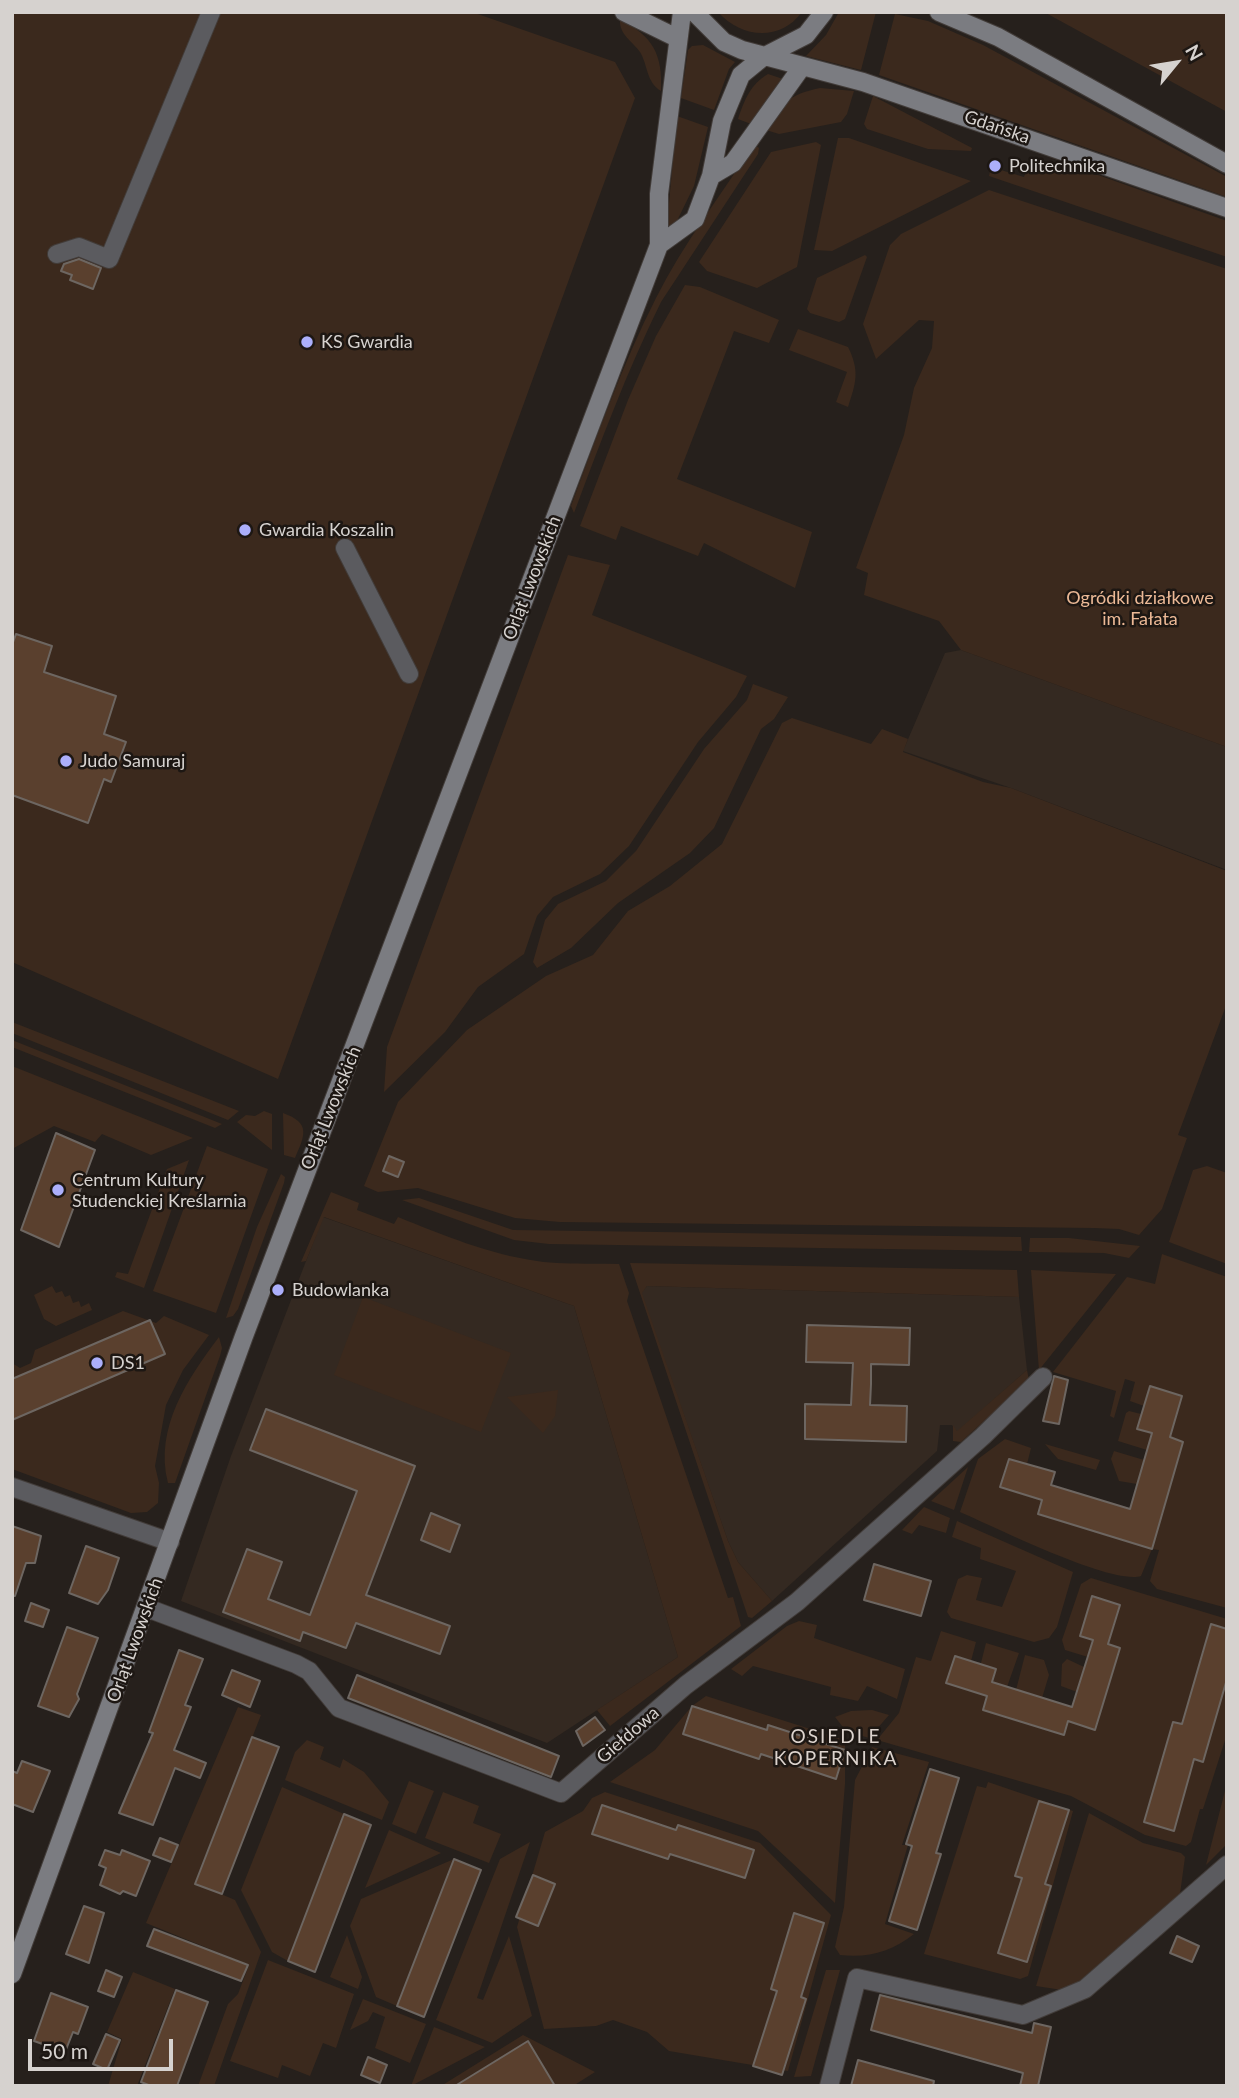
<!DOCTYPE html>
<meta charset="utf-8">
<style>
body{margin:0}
#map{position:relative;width:1239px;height:2098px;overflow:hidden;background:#26201c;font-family:Lato,sans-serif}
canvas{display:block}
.frame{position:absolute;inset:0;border:14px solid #d6d2cf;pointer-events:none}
.north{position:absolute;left:1141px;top:28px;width:70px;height:70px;-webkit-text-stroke:5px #1d1713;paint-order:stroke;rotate:60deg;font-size:19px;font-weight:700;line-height:28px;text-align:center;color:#d6d2cf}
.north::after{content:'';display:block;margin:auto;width:24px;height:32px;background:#d6d2cf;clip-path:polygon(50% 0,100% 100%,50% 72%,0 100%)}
.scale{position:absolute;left:28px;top:2039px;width:145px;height:32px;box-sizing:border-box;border:4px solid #d6d2cf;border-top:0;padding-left:9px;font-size:21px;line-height:24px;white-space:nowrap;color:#d6d2cf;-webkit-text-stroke:5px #1d1713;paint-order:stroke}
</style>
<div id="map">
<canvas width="1239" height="2098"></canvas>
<div class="frame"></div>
<div class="north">N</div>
<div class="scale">50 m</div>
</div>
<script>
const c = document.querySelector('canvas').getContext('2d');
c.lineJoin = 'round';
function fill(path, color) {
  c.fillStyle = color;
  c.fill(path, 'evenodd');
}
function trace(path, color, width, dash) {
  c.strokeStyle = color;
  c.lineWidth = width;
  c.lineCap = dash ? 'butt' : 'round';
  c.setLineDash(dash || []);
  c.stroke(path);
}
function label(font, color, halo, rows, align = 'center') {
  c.font = font + ' Lato,sans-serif';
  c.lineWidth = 5;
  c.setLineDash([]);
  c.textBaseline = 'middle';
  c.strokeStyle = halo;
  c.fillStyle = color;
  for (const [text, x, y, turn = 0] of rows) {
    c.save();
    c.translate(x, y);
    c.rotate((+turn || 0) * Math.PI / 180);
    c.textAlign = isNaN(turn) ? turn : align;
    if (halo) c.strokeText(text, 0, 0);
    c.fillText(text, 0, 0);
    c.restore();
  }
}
const built = new Path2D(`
 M961,650L1227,747V870L1011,788L903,751L945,653Z
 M323,1217L574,1306L678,1657L547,1743L181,1601L231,1456Z
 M647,1286L1019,1297L1027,1370L957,1432L952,1425H940L937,1451L772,1601L738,1562L728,1541L641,1293Z`);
const green = new Path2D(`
 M12,12H472L615,62L635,98L278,1079L12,962Z
 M718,12H802C780,42 741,38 718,12Z
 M839,12H876L861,70L806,56L826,35Z
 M1044,12H1227V112Z
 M895,14L928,21L983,45L1227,177V197L879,75Z
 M620,20C652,35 663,54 661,91C646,82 648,65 640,52C632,41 619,34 620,20Z
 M703,45L735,62L729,69L714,110L681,98L688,50L692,46Z
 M768,74L783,79L751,124L738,119C745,99 750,85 768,74Z
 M820,88L854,91L847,114L841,122L779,134L766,130C783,102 788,95 820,88Z
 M873,96L972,148L971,151L928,149L867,129L864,124Z
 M677,116L708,127L694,186L674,227L667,225Z
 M838,138H849L971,181L832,251L814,250Z
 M816,142L821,145L797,267L757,288L707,271L699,262L771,152Z
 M754,144L759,148L758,154L661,302C627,371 601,441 574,513L571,506C597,436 622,365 656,298C683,244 721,195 754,144Z
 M991,167L1024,177L1027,169L1098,175L1227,221V257L989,176Z
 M989,190L1227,269V747L961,650L939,621L864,595L868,573L856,568L904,435L914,388L932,348L934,321L919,320L876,359L863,324L890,245L901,234Z
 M865,255L867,257L845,319L839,322L810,313L807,309L817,278Z
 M685,285L700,287L779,320L769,343L734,331L677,479L812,532L795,588L704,543L698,556L621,526L616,540L580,526L628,400L656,336Z
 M798,329L848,347C860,371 856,383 848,407L836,402L847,372L789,350Z
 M568,555L610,565L592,615L747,676L736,697L698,742L629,846L600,874L553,897L537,916L524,954L478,987L445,1032L384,1092L387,1047Z
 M753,684L788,697L774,719L761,729L714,828L690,853L618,903L571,948L537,968L533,962L545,920L558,904L606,881L636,851L704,749L747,700Z
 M792,718L871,744L882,729L908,739L903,752L983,782L1011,788L1227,871V1003L1178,1135L1187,1138L1162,1209L1139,1235L1119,1229L1094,1228L560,1222L515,1218L418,1188L378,1192L364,1186L398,1102L467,1030L546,976L593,955L628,911L670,886L722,844L782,723Z
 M12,1022L239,1111L228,1120L12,1033Z
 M12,1040L222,1124L215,1128L12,1047Z
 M12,1066L193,1138L151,1155L102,1134L95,1142L54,1126L12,1149Z
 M264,1111L272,1114V1150L237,1122L246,1115L255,1116Z
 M283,1113C311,1123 305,1135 295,1158L284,1155Z
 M207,1146L268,1169L216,1313L153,1291Z
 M189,1160L144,1288L115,1277L117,1272L128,1274L167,1169Z
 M1207,1166L1227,1173V1264L1169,1242L1193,1170Z
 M281,1174L285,1177L284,1183L238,1309L233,1316L226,1318L257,1227Z
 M331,1192L359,1203L357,1210L394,1224L398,1217C443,1235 488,1254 537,1261C563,1265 592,1263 619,1264L629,1293L627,1301L728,1598L733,1597L741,1626L610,1726L597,1710L678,1657L574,1306L324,1217L306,1261L301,1262Z
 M419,1198L513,1230L1021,1237L1022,1251L549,1244L514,1240L402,1200Z
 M1030,1238H1069L1140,1246L1129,1258L1104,1253L1029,1252Z
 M1162,1254L1227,1277V1608L1157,1589L1150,1581L1159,1550L1152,1549L1141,1576C1111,1585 995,1527 960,1512L978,1459L1005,1439L1031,1448L1027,1464L1009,1459L1001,1488L1042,1500L1039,1514L1152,1548L1183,1442L1170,1437L1150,1386L1144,1406L1130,1401L1135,1382L1125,1379L1114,1418L1110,1416L1116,1391L1053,1372L1127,1277L1155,1284Z
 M630,1263L1017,1270L1019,1297L647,1286L642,1293L728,1541L738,1562L772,1601L752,1618L748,1617Z
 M1031,1270L1116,1274L1039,1370Z
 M52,1286L56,1293L62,1291L65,1297L70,1295L73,1303L79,1301L81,1307L89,1303L92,1310L56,1326L44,1319L34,1295Z
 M363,1297L511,1353L481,1432L334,1375Z
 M123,1311L156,1323L164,1316L209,1335L183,1370L166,1405L155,1466L159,1483L158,1503L147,1512L131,1513L12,1469V1363L20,1368L31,1363L35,1350Z
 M219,1337L222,1348L220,1356L175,1483H168C154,1428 188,1378 219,1337Z
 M1027,1370L1029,1380L961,1442L953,1441V1425L957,1431Z
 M558,1390L555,1416L543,1433L507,1397Z
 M1129,1411L1141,1414L1137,1429L1152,1433L1147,1450L1118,1441L1126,1413Z
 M1045,1444L1100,1460L1096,1470L1058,1459Z
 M1114,1451L1144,1460L1137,1484L1119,1481L1111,1459Z
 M968,1467L954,1510L931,1501Z
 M924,1507L950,1518L946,1533L919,1525L912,1534L902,1530Z
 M957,1521L1073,1572L1057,1627L1049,1638L1034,1642L951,1618L947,1612L958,1579L967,1575L982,1578L976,1600L1002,1607L1016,1571L980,1559L981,1548L952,1537Z
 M1091,1578L1227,1619V1734L1203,1809H1200L1191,1842L1186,1846L1145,1835L1071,1796L877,1740L899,1713L916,1657L931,1661L941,1631L976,1642L971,1661L981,1663L986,1643L1019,1653L1007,1687L1016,1690L1025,1655L1044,1660L1049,1675L1042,1698L1072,1707L1077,1692L1061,1686L1062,1664L1067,1659L1084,1667L1088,1657L1065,1650L1062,1640L1081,1584Z
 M799,1621L817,1625L814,1638L905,1669L897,1699L867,1686L858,1701L830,1695L831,1687L753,1666L742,1676L731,1669L787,1626Z
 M706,1696L845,1740V1784L835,1903L758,1831L610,1782L655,1750L692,1706Z
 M238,1707L261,1715L195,1883L235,1900L261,1952L214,2086H198L228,2004L238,1994L249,1965L146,1923Z
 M872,1710L889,1715L869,1738L846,1731L835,1717L851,1711Z
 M307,1740L324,1747L320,1759L340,1768L343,1759L364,1772L389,1802L382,1820L285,1780L295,1752Z
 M872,1747L929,1762L902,1845H908L885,1924L914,1934C891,1952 869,1958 840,1955L835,1947L844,1907L855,1780Z
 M409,1781L434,1791L416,1834L392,1824Z
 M988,1782L1073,1811L1028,1976L1020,1979L924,1954L977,1786L986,1788Z
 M1227,1783V1844L1206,1865Z
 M282,1787L344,1814L288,1961L272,1952L241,1890Z
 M443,1792L479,1806L473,1823L501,1834L489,1863L425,1838Z
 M605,1792L760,1843L831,1915L788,2071L669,2051L647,2032L613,2020L596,2026L544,2029L517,1927L545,1832L583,1811L592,1798Z
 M1089,1813L1143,1843L1181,1853L1185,1857L1180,1894L1075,1985L1062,1990L1036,1986Z
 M389,1830L441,1853L365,1888Z
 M530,1842L477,1998L483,2000L509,1936L532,2016L492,2043L436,2020L500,1859Z
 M454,1859L397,2006L376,1997L350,1926L361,1899Z
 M347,1935L362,1977L358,1989L330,1977Z
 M268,1960L354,1994L336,2048L323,2043L310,2076L282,2065L278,2078L230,2061Z
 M826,1970H840L811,2076L794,2077Z
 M133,1972L175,1989L137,2086H108L122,2039L107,2032Z
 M363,1999L426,2024L410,2063L375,2048L385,2017L373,2012L368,2021L350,2030Z
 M434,2027L485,2047L411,2086Z
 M523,2035L595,2072L573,2086H441Z`);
const building = new Path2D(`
 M79,259L101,268L93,289L70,280L72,275L61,271L64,264Z
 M16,634L52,646L44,672L116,696L104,734L126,742L111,782L104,779L88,823L12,795V645Z
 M56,1133L95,1150L59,1247L21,1230Z
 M389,1156L404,1162L398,1177L383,1171Z
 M150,1320L165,1354L12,1420V1379Z
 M807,1325L910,1328L909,1365L871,1364V1384L870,1405L907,1406L906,1442L805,1439V1404L851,1405L853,1363L806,1362Z
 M1054,1376L1068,1380L1059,1424L1043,1421Z
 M1150,1386L1182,1396L1170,1437L1183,1442L1152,1549L1038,1514L1042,1500L1000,1487L1009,1459L1055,1472L1051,1485L1130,1509L1152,1433L1137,1429Z
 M266,1409L415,1466L366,1595L450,1626L440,1654L356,1623L346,1648L303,1632L300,1641L223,1612L247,1549L282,1562L268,1599L310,1615L357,1491L250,1450Z
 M431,1513L460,1525L450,1552L421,1540Z
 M12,1526L41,1536L35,1563H26L15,1596H12Z
 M86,1546L119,1558L108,1590L98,1604L69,1593Z
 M874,1564L931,1581L921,1616L864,1600Z
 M1092,1596L1120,1605L1108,1644L1120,1648L1095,1730L1068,1721L1064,1735L983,1710L987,1696L946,1683L955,1656L996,1669L992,1682L1072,1707L1093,1640L1080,1636Z
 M31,1603L49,1610L43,1627L25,1621Z
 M1211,1624L1227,1629V1679L1203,1762L1194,1759L1174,1831L1144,1822L1173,1722L1182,1724Z
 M67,1627L98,1638L77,1694L79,1699L69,1717L38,1706Z
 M179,1650L203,1659L185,1705L191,1707L174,1750L206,1763L200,1778L175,1768L153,1825L119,1813L153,1733L149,1732Z
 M232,1670L260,1681L250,1707L222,1695Z
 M357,1675L559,1756L551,1777L348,1698Z
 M692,1706L767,1730L768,1725L845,1750L836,1779L761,1754L759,1759L683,1734Z
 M595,1717L605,1730L583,1746L576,1731Z
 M252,1737L279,1747L222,1894L195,1884Z
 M22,1761L50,1771L33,1812L12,1804V1771L17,1773Z
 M930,1769L959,1778L936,1853L941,1854L917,1930L889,1921L912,1846L906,1844Z
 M1039,1801L1069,1810L1045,1884L1051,1886L1027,1962L998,1953L1022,1878L1015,1876Z
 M602,1805L676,1830L678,1825L754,1850L745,1878L670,1854L668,1859L592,1834Z
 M344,1814L371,1825L315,1972L288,1961Z
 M160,1838L178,1845L171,1862L153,1855Z
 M105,1850L120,1855L122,1850L150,1861L136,1896L123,1891L120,1894L100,1885L106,1868L99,1865Z
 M454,1859L481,1870L424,2017L397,2006Z
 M533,1875L555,1884L538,1926L516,1917Z
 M84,1906L104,1913L89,1963L66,1954Z
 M794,1913L824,1923L801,1997L806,1999L782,2075L753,2066L777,1991L771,1989Z
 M154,1929L248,1965L241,1981L147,1946Z
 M1177,1936L1199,1946L1192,1962L1170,1953Z
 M106,1970L122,1977L114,1997L98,1991Z
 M176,1990L208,2002L177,2086H151L141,2082Z
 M51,1993L88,2007L78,2034L73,2032L65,2052L34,2041Z
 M880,1995L1032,2033L1034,2023L1051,2027L1038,2086H1020L1023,2073L871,2030Z
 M106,2034L120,2040L107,2070L93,2064Z
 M528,2041L555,2086H455Z
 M368,2057L387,2065L380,2083L361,2075Z
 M858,2060L934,2081L933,2086H851Z`);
const street = new Path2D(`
 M57,254L79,247L109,259L211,12
 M345,548L409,674
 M12,1487L170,1542
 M147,1608L296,1664L309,1671L339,1708L561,1793L686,1685L797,1602L983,1436L1043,1377
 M829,2086L857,1978L1023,2015L1085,1989L1227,1865`);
const secondary = new Path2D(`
 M624,12L677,38
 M694,12L724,42L742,50L863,82L1227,208
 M939,12L998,37L1227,164
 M711,176L733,163L801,68
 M659,245L695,219L711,176L722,121L741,75L763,57L806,35L824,12
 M12,1974L244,1336L659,245V194L682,12`);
const markers = [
 [995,166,7,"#acaffb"],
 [307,342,7,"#acaffb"],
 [245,530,7,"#acaffb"],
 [66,761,7,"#acaffb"],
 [58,1190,7,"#acaffb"],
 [278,1290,7,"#acaffb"],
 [97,1363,7,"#acaffb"]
];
const streetNames = [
 ["Gdańska",997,127,19],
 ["Orląt Lwowskich",532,578,-69],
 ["Orląt Lwowskich",331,1108,-68],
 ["Orląt Lwowskich",135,1640,-70],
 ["Giełdowa",628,1735,-41]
];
const poiNames = [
 ["Politechnika",1009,166],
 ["KS Gwardia",321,342],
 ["Gwardia Koszalin",259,530],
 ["Judo Samuraj",80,761],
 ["Centrum Kultury",72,1180],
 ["Studenckiej Kreślarnia",72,1201],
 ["Budowlanka",292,1290],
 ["DS1",111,1363]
];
const parkNames = [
 ["Ogródki działkowe",1140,598],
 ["im. Fałata",1140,619]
];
const neighbourhoodNames = [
 ["OSIEDLE",836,1737],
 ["KOPERNIKA",836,1759]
];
fill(built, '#342921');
fill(green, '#3b291d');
fill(building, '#5a402e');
trace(building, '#6d6661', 2);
trace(street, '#423c39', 20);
trace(secondary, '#423c39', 20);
trace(street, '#5b5b5f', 18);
trace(secondary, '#7b7c81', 18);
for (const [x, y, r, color] of markers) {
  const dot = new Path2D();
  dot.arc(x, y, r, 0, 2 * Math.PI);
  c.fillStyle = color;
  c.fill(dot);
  trace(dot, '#1d1713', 2.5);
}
label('18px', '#d6d2cf', '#1d1713', streetNames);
label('18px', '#d6d2cf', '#1d1713', poiNames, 'left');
label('18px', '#ecb996', '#1d1713', parkNames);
c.letterSpacing = '2px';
label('19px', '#dcd3cd', '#1d1713', neighbourhoodNames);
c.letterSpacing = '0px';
</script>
